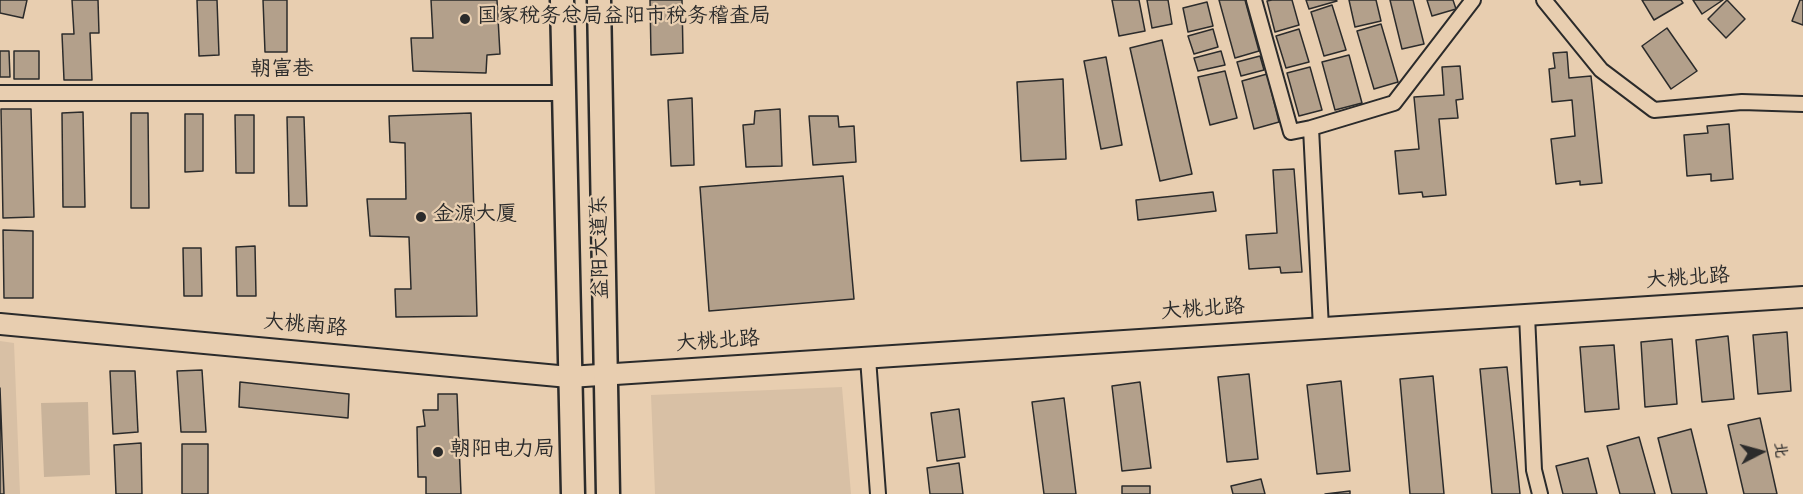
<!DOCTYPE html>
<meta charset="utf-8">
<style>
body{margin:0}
#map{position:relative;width:1803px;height:494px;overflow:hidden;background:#e8ceb0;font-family:Dekko,"LXGW WenKai TC",sans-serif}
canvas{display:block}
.north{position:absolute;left:1731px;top:422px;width:60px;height:60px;-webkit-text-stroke:4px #e8ceb0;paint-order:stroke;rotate:84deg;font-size:16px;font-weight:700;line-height:24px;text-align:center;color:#2b2b2b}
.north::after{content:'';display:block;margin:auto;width:21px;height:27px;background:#2b2b2b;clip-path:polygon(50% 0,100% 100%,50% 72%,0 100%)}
</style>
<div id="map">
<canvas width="1803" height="494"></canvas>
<div class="north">北</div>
</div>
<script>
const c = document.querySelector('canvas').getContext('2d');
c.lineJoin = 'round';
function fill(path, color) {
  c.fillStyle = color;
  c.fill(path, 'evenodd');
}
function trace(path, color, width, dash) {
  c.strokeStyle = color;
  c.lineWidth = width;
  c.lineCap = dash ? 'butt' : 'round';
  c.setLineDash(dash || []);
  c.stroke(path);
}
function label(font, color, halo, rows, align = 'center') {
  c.font = font + ' Dekko,"LXGW WenKai TC",sans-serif';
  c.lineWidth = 4.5;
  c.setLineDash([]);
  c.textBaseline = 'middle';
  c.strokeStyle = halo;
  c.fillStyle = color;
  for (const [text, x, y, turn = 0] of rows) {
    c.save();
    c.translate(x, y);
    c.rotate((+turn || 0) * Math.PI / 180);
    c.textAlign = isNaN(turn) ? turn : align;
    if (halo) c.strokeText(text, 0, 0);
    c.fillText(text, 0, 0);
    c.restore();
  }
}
const built = new Path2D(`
 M0,341L14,343L20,494H0Z
 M842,387L851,494H655L651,395Z`);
const green = new Path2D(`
 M88,402L90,475L44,477L41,403Z`);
const building = new Path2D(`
 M0,0H27L23,18L0,13Z
 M72,0H98L99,33H90L92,80H64L62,34H74Z
 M197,0H217L219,55L199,56Z
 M263,0H287V52H265Z
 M431,0H497L500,54L487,55L486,73L413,71L411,38H433Z
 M650,0H682L683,53L651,55Z
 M1112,0H1139L1145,31L1119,36Z
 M1147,0H1168L1172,24L1152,28Z
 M1219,0H1245L1259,51L1235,58Z
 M1272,0H1292L1299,25L1275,32L1267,1Z
 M1306,0H1336L1337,1L1309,9Z
 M1349,0H1376L1381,21L1355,27Z
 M1390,0H1413L1424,44L1402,49Z
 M1427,0H1453L1456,9L1432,16Z
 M1642,0H1681L1683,3L1654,20Z
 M1693,0H1723L1702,14Z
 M1727,0L1745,19L1726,38L1708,19Z
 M1800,0H1803V25L1792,21Z
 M1207,2L1213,26L1188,32L1183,8Z
 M1332,5L1346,50L1324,56L1311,12Z
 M1381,24L1398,82L1374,89L1357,31Z
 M1667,28L1697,71L1671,89L1642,46Z
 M1213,29L1218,47L1194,54L1188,36Z
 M1299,29L1309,62L1286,68L1276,36Z
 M1162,40L1192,174L1160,181L1130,48Z
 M0,51H9L10,77H0Z
 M14,51H39V79H14Z
 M1221,51L1225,65L1198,71L1194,58Z
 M1567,52L1569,78L1591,76L1602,183L1580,185V181L1556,184L1551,139L1575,136L1572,100L1552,102L1549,69L1555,68L1553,53Z
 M1349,55L1362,103L1335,110L1322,62Z
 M1260,56L1264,70L1241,76L1237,62Z
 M1106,57L1122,145L1101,149L1084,61Z
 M1460,66L1463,99L1456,100L1458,118L1439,119L1446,195L1423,197L1422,192L1399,194L1395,151L1419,149L1414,97L1444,95L1442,67Z
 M1310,67L1322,110L1299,116L1287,73Z
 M1225,71L1237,118L1210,125L1198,77Z
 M1267,74L1279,122L1254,129L1242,81Z
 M1063,79L1066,159L1021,161L1017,82Z
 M692,98L694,165L671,166L668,100Z
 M1,109H31L34,217L3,218Z
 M780,109L782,166L746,167L743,125L754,124L755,111Z
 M83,112L85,207H63L62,113Z
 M131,113H148L149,208H131Z
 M471,113L477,316L396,317L395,289H411L409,237L370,236L367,199H406L405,143L390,142L389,116Z
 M185,114H203V171L185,172Z
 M235,115H254V173H236Z
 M809,116H838L839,127L854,126L856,162L813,165Z
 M287,117H304L307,206H289Z
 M1729,124L1733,179L1711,181V174L1687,176L1684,135L1708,133L1707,126Z
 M1294,169L1302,272L1281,273L1280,267L1249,269L1246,235L1277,233L1273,170Z
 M843,176L854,299L709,311L700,187Z
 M1213,192L1216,211L1138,220L1136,200Z
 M3,230L33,231V298H4Z
 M255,246L256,296H237L236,247Z
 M183,248H201L202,296H184Z
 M1787,332L1791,391L1758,394L1753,335Z
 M1728,336L1734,399L1702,402L1696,340Z
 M1672,339L1677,404L1645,407L1641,342Z
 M1614,345L1619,409L1585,412L1580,347Z
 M1507,367L1520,494H1492L1480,369Z
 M202,370L206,432H181L177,371Z
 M110,371H135L138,432L113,434Z
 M1249,374L1258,459L1227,462L1218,377Z
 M1433,376L1444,494H1410L1400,379Z
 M1341,381L1350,471L1317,474L1307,385Z
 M240,382L349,394L348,418L239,407Z
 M1140,382L1151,468L1122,471L1112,386Z
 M0,388L4,494H0Z
 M438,394H457L461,494H426V477H418L417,427L425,426L423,410H438Z
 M1064,398L1076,494H1044L1032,402Z
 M959,409L965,457L937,461L931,413Z
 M1760,418L1777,494H1744L1728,425Z
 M1691,429L1707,494H1672L1658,438Z
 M1639,437L1655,494H1620L1607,446Z
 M141,443L142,494H116L114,445Z
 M182,444H208V494H182Z
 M1588,458L1597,494H1563L1556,466Z
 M959,463L963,494H930L927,468Z
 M1261,479L1265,494H1233L1231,486Z
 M1122,486H1150V494H1122Z
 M1350,491V494H1325Z`);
const street = new Path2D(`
 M1254,0L1291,132L1311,128
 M1544,0L1601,70L1654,110L1742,102L1803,104
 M0,93H564
 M1527,315L1534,470L1540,494
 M1321,328L1311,128L1394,103L1473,0
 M868,358L878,494`);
const secondary = new Path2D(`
 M0,324L569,377L1803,297`);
const primary = new Path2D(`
 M562,0L573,494
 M599,0L608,494`);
const markers = [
 [465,19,6,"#2b2b2b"],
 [421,217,6,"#2b2b2b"],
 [438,452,6,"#2b2b2b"]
];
const poiNames = [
 ["国家税务总局益阳市税务稽查局",477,19],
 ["金源大厦",433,217],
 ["朝阳电力局",450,452]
];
const streetNames = [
 ["朝富巷",282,72],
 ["益阳大道东",603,247,-91],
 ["大桃北路",1688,281,-4],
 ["大桃北路",1203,312,-4],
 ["大桃南路",305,328,5],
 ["大桃北路",718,344,-4]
];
fill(built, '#d8c0a5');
fill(green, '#c9b39a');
fill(building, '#b3a08b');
trace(building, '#2b2b2b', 1.5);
trace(street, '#2b2b2b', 18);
trace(secondary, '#2b2b2b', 24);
trace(primary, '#2b2b2b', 27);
trace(street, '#e8ceb0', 14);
trace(secondary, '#e8ceb0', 20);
trace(primary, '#e8ceb0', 22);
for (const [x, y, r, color] of markers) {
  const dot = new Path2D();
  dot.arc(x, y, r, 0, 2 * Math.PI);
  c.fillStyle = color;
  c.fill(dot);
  trace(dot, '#e8ceb0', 2);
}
label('21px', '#2b2b2b', '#e8ceb0', poiNames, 'left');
label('21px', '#2b2b2b', '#e8ceb0', streetNames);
</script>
